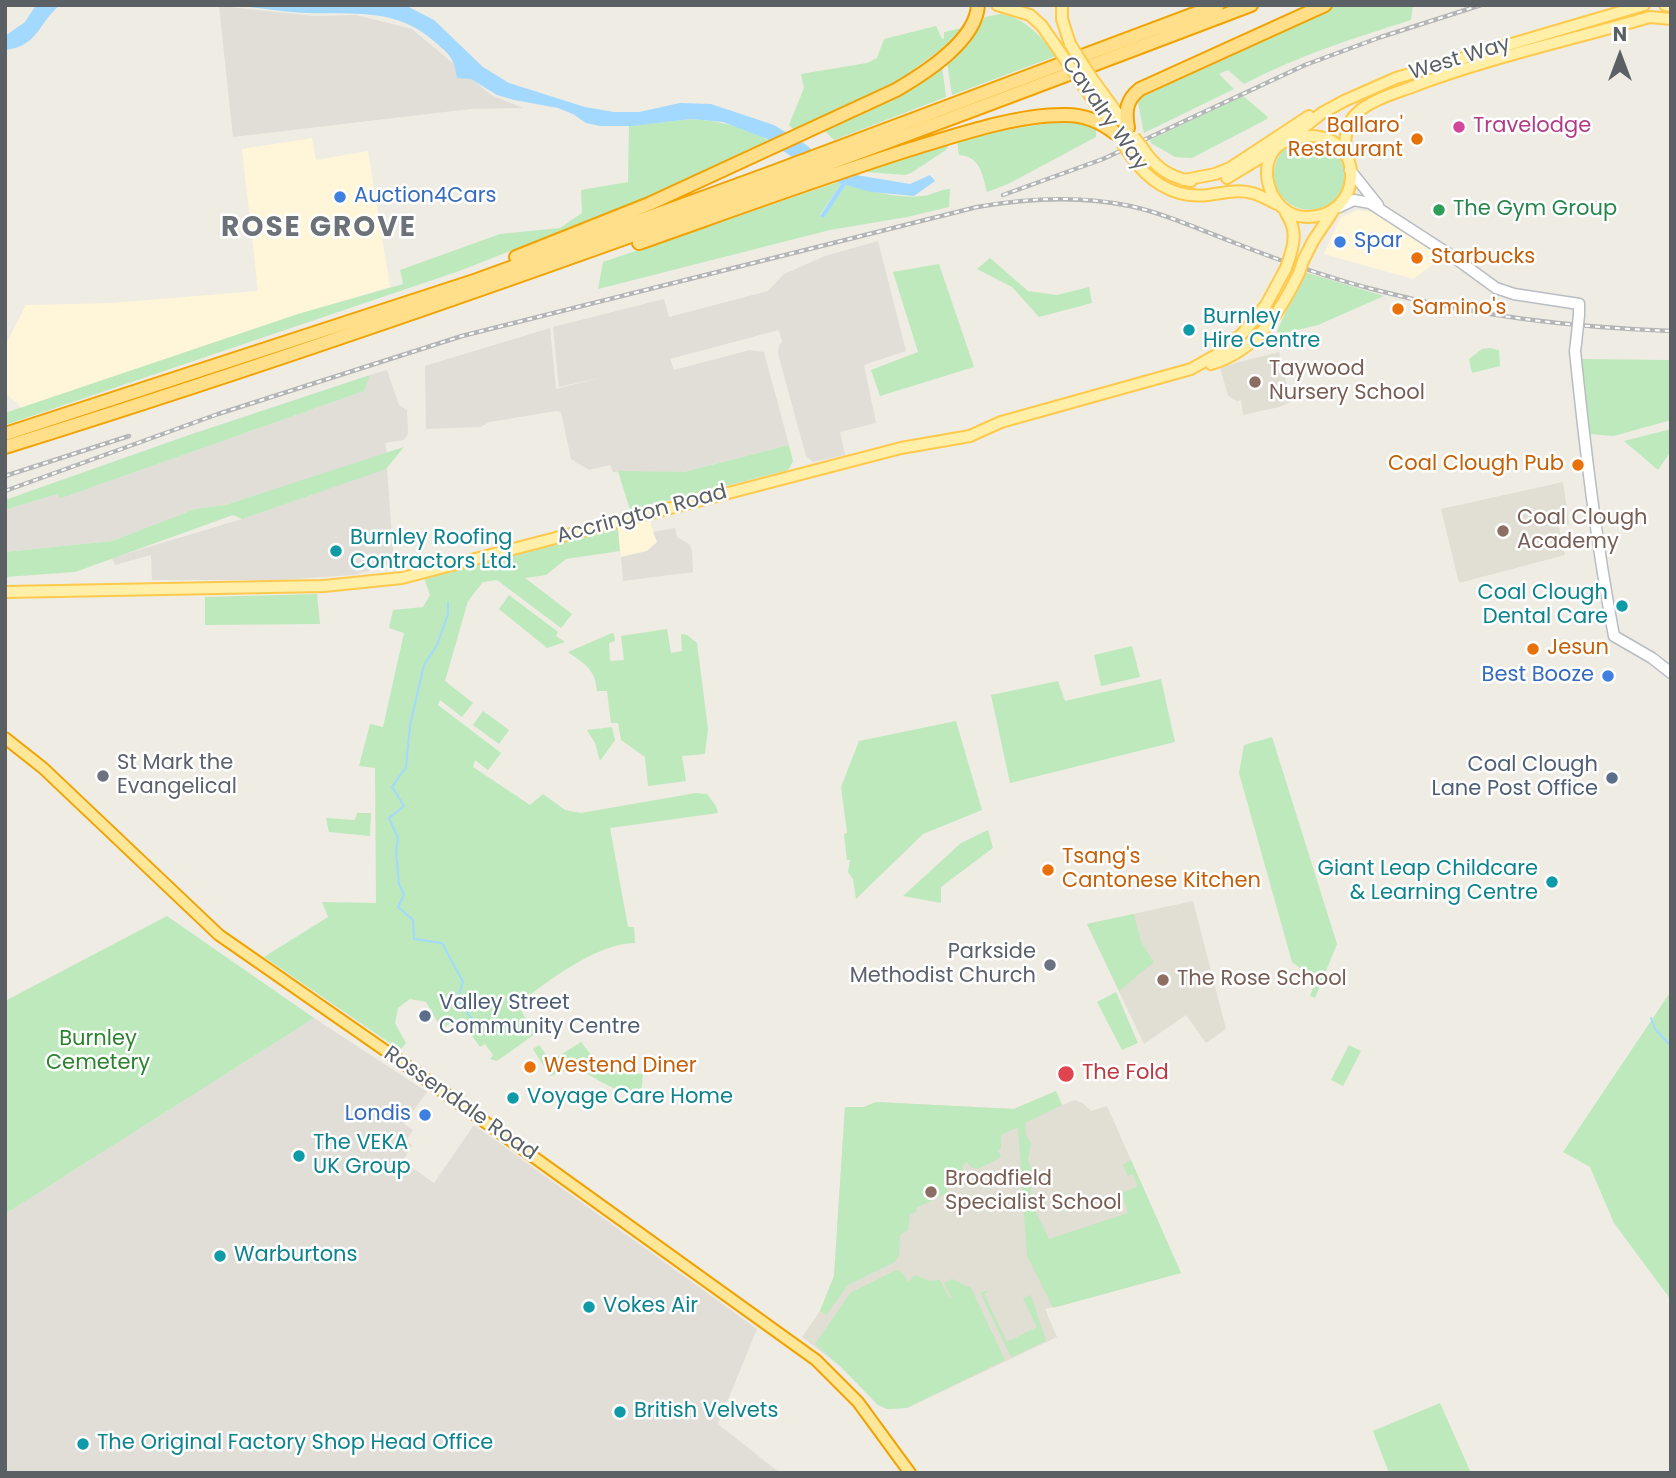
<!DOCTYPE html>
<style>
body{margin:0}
#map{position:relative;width:1676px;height:1478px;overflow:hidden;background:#efece3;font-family:Poppins,sans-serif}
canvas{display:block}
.frame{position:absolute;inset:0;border:7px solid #5b6065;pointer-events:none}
.north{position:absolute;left:1585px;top:21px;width:70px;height:70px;-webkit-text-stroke:5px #fff;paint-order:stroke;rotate:0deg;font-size:19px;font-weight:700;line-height:28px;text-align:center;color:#5b6065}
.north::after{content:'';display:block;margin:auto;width:24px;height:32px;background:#5b6065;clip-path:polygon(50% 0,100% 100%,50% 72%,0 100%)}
</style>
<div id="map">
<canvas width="1676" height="1478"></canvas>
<div class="frame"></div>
<div class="north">N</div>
</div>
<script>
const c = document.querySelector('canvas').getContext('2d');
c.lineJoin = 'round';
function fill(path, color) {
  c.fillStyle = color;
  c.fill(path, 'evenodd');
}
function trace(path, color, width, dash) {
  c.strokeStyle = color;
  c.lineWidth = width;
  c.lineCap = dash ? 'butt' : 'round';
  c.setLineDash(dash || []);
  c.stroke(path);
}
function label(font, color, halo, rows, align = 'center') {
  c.font = font + ' Poppins,sans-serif';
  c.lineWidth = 5;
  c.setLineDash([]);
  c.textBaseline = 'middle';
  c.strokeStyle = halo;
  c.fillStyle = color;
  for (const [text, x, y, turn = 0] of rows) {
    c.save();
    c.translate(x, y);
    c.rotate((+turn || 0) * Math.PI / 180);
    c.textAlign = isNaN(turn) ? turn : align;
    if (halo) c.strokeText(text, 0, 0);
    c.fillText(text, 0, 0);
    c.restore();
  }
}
const commercial = new Path2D(`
 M312,138L316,160L368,151L390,287L298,314L22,408L5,393V346L26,305L112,303L258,291L242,149Z
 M1357,210L1377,213L1437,255L1432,265L1413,279L1324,254L1340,218Z
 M650,521L657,542L647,551L621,557L618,529Z`);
const industrial = new Path2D(`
 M219,6L315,16L356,15L412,29L491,95L523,108L470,109L233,137Z
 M878,241L906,351L864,365L876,423L840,432L845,455L813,462L806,456L778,354L779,345L782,342L779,330L670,359L674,370L750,350L764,352L789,445L684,472H613L610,465L589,470L571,459L561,412L556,411L490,422L480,427L426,429L425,366L550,328L556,389L603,377L559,387L553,327L664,299L669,317L768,291L784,274L825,256Z
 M387,370L399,405L407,410L408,434L404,440L385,443L387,453L225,505L195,509L112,541L5,552V510L57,494L70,495L364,391L370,375Z
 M387,468L394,564L353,575L280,580H152L151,555L115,565L112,558L242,519Z
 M675,528L677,537L689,544L692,550L693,572L623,581L621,557L647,551L657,542L653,532Z
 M314,1018L427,1092L404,1124L413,1130L406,1141L412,1145L403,1161L434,1183L474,1125L757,1329L718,1424L780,1473H5V1214Z`);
const education = new Path2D(`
 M1279,352L1291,402L1279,407L1243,415L1241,400L1237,401L1228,396L1220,367Z
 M1563,482L1569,524L1559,527L1565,555L1459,583L1441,509Z
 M1193,901L1226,1029L1206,1043L1186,1015L1144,1044L1087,924Z
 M1056,1091L1062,1105L1075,1100L1083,1103L1091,1111L1107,1106L1181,1273L1045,1309L1057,1337L907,1408L887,1409L878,1405L840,1366L802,1337L820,1311L834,1276L845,1107H864L876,1102L1014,1109Z`);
const green = new Path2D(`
 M1334,5H1413L1411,20C1354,38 1297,56 1244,84L1228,70L1219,74L1234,89L1144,133L1137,98L1157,85Z
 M1000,14C1023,16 1043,38 1056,56L952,95L947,62L976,33L985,17Z
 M936,26L942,39L944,38V32L962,28L941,49L899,80L794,130L789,125L804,88L801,74L867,63L877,58L884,39Z
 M942,66L946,97L834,140L824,130L900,95Z
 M1243,96L1268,117L1267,119L1192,158L1175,157L1151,143L1150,140Z
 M691,119C719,121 745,126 769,141L657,193L462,270L5,425V413L298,314L403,284L400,270L500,234L560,228L582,213L581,190L628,182L629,126Z
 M1068,120L1091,124L1096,128V137L1008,184L987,192C982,174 981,157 959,155L957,141L1000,131Z
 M1274 174a36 36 0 1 1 72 0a36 36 0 1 1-72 0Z
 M950,143L946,150L911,173L905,175L866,172Z
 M838,182L841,184L820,215L824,218L846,185C871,191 897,199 923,196C933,195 940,189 950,189L949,207L907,217L830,230L598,289L603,262Z
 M990,258L1028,291L1057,295L1089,287L1092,303L1039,317L1012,287L977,269Z
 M939,264L974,367L880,396L871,370L918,352L893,272Z
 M1304,272L1384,296L1318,325L1280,334L1277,331Z
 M1490,348L1499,350L1500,366L1472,373L1469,359L1482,349Z
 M1582,359L1671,360V420L1614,436L1589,434Z
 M370,375L364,391L70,495L60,498L57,494L5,510V500L189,435Z
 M1671,429V451L1658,470L1624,441Z
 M789,445L793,461L789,469L785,471L630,510L618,471L684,472Z
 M404,447L386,469L242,519L233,515L75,572L5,577V552L112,541L195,509L225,505Z
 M618,529L620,551L566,559L546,575L525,578L572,614L561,628L497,580L483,582L468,601L445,681L473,703L462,717L440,700L438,705L501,753L488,770L475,760L473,767L530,805L543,794L565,810L581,813L696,793L707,794L716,806L718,813L610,828L628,927H634L635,943C596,943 548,982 517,1004L535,1034L497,1061L490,1059L493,1055L485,1044L480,1047L460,1019L441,1028L426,1002L410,999L398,1008L395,1023L406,1043L400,1050L264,957L328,917L322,902L376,903L375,768L359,766L370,724L383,727L404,633L389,628L393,610L423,607L430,595L424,578Z
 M317,594L320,624L205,625V597Z
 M509,595L558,632L556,636L565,642L547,648L499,609Z
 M667,629L671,653L682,651L681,634L687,635L697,643L708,729L705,754L682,756L686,781L648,786L645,757L621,740L618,723H611L607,691H597C595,669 585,664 568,652L612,633L614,634L615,641L609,643L610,661L624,660L621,636Z
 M1132,646L1140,677L1101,686L1094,655Z
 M1161,679L1175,742L1010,783L991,695L1058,681L1065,701Z
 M483,711L509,730L499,744L473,725Z
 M956,721L982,810L923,834L856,899L853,879L848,872L850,860H847L844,834L847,833L841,787L859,741Z
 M612,727L615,740L600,761L595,743L587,730Z
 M1272,737L1337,944L1315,998L1310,996L1316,980L1292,962L1239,773L1244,745Z
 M357,813H371L370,836L329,832L326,818L355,820Z
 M988,830L993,848L941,887V903L903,896L961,843Z
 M1134,914L1141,942L1154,962L1119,991L1087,924Z
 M167,916L314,1018L5,1214V1001Z
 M1671,991V1300L1614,1223L1590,1167L1563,1152Z
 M1116,992L1138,1043L1122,1050L1097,1002Z
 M581,1042C605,1073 605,1071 643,1074L641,1095C619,1096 596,1077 576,1068L550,1076L533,1049L539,1045L551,1061Z
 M1349,1045L1361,1051L1343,1086L1331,1080Z
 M1056,1091L1062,1105L1025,1123L1026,1135L1031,1144L1028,1160L1035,1176C1023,1197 1040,1218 1049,1239L1128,1213L1122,1193L1138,1186L1133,1174L1128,1176L1123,1165L1131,1160L1181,1273L1053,1308L1027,1256L1018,1127L1001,1135V1149L998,1151L1001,1157L978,1169L971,1167L967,1162L963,1165L962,1174L947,1188L948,1193L916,1208L917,1211L910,1214L908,1230L900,1235L899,1255L895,1262L848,1285L826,1315L820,1311L834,1276L845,1107H864L876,1102L1014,1109Z
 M896,1270L903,1273L908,1282L915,1275L930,1281L940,1280L950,1299L952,1298L944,1283L952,1279L971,1288L1005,1360L907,1408L887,1409L878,1405L840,1366L815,1344L850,1293Z
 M987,1290L988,1292L984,1294L1007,1342L1037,1327L1023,1298L1031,1295L1046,1341L1011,1357L982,1297L981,1293Z
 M1440,1403L1471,1473H1389L1373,1431Z`);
const water = new Path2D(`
 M36,5H60C38,23 39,46 5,50V36L25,22Z
 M236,5H405L434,20L483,67L509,83L585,107L614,112H639L680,103L711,104L774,125L805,144L823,159L856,175L910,184L930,175L935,181L914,196L871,192L846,185L824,218L820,216L841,184L807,168L767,139L723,122L691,119L632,126H600L586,123L573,114L558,108L514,100L497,95L471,79L457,78C454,58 450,55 435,42C396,7 355,15 306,13C283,12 259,8 236,5Z`);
const stream = new Path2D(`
 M448,602V614L437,645L424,665L410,725L406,767L392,787L404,806L389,818L398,838L396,851L399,884L404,895L398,907L413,920L414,939L442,943L463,982L457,1000L476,1024
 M1651,1018L1655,1029L1671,1046
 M1671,1275V1278`);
const secondary = new Path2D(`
 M1350,170L1378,205
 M1339,207L1354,200L1370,203L1455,258L1496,288L1514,294L1579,304V315
 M1576,343L1575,351C1585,447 1596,542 1614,636L1652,658L1671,673`);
const primary = new Path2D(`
 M997,5L1030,15L1042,26L1058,49
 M1062,5V19L1070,44
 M1665,5L1671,6
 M1091,77L1128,128
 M1080,81L1115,132
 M1310,136C1367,136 1364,218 1306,217C1268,217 1250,155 1288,140C1295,138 1303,137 1310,136Z
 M1288,140L1322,113L1344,101L1396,78L1644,5
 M1142,147C1154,166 1168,177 1191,181
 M1129,153C1147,180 1173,199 1208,195C1222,193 1237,189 1252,193C1260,195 1269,200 1277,204
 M1345,154C1345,139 1345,125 1356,114C1369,101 1392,94 1409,88C1487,58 1570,40 1650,17L1671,19
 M1227,178L1273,150
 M1184,180L1215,174L1230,168L1309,116
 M1286,213C1296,228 1295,240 1290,256
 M1303,261L1313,241L1333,211
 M1211,364C1257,350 1279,314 1299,273
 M5,592L324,586L402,578L901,448L970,436L1001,422L1191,369L1223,351L1243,333L1266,305L1286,268`);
const trunk = new Path2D(`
 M5,738L43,768L219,935L396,1058L816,1360L858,1402L910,1473`);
const motorway = new Path2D(`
 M1128,128C1125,111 1126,100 1140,89L1325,5
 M639,243C730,211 820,178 911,149C957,135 1018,114 1066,115C1085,115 1101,122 1115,133
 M516,257L649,204L896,90C925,73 976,41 978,5
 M5,434L477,280L768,174L1218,5
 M5,447C426,316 839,162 1251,5`);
const rail = new Path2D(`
 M1003,195L1103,159L1305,65L1381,37L1481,5
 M5,476L129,436
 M5,491L218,414L462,336L977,207C1028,198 1078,195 1130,206C1166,214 1201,230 1235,243C1281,261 1328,278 1376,290C1475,316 1569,327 1671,331`);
const secondaryBridge = new Path2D(`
 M1576,343L1579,315`);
const primaryBridge = new Path2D(`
 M1070,44L1091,77
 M1058,49L1080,81
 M1134,137L1142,147
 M1122,143L1129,153
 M1286,268L1290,256
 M1299,273L1303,261`);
const markers = [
 [1459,127,7,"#d1479c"],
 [1417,139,7,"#e8710a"],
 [340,197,7,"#3f7fe0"],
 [1439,210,7,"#2e9e5b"],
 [1340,242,7,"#3f7fe0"],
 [1417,258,7,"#e8710a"],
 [1398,309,7,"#e8710a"],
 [1189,330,7,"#0f9aa8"],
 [1255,382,7,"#8d6e63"],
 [1578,465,7,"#e8710a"],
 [1503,531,7,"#8d6e63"],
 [336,551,7,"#0f9aa8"],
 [1622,606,7,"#0f9aa8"],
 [1533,649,7,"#e8710a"],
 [1608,676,7,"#3f7fe0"],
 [103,776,7,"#6b7280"],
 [1612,778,7,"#5c6f8a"],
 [1048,870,7,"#e8710a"],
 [1552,882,7,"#0f9aa8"],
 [1050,965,7,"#6b7280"],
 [1163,980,7,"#8d6e63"],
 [425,1016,7,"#5c6f8a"],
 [530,1067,7,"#e8710a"],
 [1066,1074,9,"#e0444e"],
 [513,1098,7,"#0f9aa8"],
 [425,1115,7,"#3f7fe0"],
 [299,1156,7,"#0f9aa8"],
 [931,1192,7,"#8d6e63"],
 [220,1256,7,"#0f9aa8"],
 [589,1307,7,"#0f9aa8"],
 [620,1412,7,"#0f9aa8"],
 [83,1444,7,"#0f9aa8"]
];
const streetNames = [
 ["West Way",1460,59,-17],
 ["Cavalry Way",1104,114,55],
 ["Accrington Road",642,515,-15],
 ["Rossendale Road",460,1104,35]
];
const foodNames = [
 ["Ballaro'",1403,127,"right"],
 ["Restaurant",1403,151,"right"],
 ["Starbucks",1431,258],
 ["Samino's",1412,309],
 ["Coal Clough Pub",1564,465,"right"],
 ["Jesun",1547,649],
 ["Tsang's",1062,858],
 ["Cantonese Kitchen",1062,882],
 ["Westend Diner",544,1067]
];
const hotelNames = [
 ["Travelodge",1473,127]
];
const shopNames = [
 ["Auction4Cars",354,197],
 ["Spar",1354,242],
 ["Best Booze",1594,676,"right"],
 ["Londis",411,1115,"right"]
];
const leisureNames = [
 ["The Gym Group",1453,210]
];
const cultureNames = [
 ["Burnley",1203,318],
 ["Hire Centre",1203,342],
 ["Burnley Roofing",350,539],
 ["Contractors Ltd.",350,563],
 ["Coal Clough",1608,594,"right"],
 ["Dental Care",1608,618,"right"],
 ["Giant Leap Childcare",1538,870,"right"],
 ["& Learning Centre",1538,894,"right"],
 ["Voyage Care Home",527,1098],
 ["The VEKA",313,1144],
 ["UK Group",313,1168],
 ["Warburtons",234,1256],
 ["Vokes Air",603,1307],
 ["British Velvets",634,1412],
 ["The Original Factory Shop Head Office",97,1444]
];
const educationNames = [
 ["Taywood",1269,370],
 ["Nursery School",1269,394],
 ["Coal Clough",1517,519],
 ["Academy",1517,543],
 ["The Rose School",1177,980],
 ["Broadfield",945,1180],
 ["Specialist School",945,1204]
];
const worshipNames = [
 ["St Mark the",117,764],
 ["Evangelical",117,788],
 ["Parkside",1036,953,"right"],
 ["Methodist Church",1036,977,"right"]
];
const serviceNames = [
 ["Coal Clough",1598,766],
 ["Lane Post Office",1598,790],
 ["Valley Street",439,1004,"left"],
 ["Community Centre",439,1028,"left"]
];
const parkNames = [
 ["Burnley",98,1040],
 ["Cemetery",98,1064]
];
const healthNames = [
 ["The Fold",1082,1074]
];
const districtNames = [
 ["ROSE GROVE",319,229]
];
fill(commercial, '#fff5d8');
fill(industrial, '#e0ded7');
fill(education, '#e1ded3');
fill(green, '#bde9bd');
fill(water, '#a3d9ff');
trace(stream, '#a3d9ff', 2);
trace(secondary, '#b8bdc3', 13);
trace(primary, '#ffc94c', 14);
trace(trunk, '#f2a200', 14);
trace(motorway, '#f2a200', 16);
trace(secondary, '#fff', 10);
trace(primary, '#ffefa8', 10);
trace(trunk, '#ffe799', 10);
trace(motorway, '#ffdf8a', 12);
trace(rail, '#b4b5b6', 4.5);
trace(rail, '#fff', 2, [5]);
trace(secondaryBridge, '#b8bdc3', 13, []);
trace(primaryBridge, '#ffc94c', 14, []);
trace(secondaryBridge, '#fff', 10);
trace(primaryBridge, '#ffefa8', 10);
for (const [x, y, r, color] of markers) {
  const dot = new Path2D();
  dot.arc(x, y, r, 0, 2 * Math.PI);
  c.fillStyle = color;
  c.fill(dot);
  trace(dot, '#fff', 2.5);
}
label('21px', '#5b6065', '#fff', streetNames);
label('21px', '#c56008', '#fff', foodNames, 'left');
label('21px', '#b23c85', '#fff', hotelNames, 'left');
label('21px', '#366cbe', '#fff', shopNames, 'left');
label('21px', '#27864d', '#fff', leisureNames, 'left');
label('21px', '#0d838f', '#fff', cultureNames, 'left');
label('21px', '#785e54', '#fff', educationNames, 'left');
label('21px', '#5b616d', '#fff', worshipNames, 'left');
label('21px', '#4e5e75', '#fff', serviceNames, 'right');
label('21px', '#2c832e', '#fff', parkNames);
label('21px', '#be3a42', '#fff', healthNames, 'left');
c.letterSpacing = '2px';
label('bold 28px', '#6c7277', '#fff', districtNames);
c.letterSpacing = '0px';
</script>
